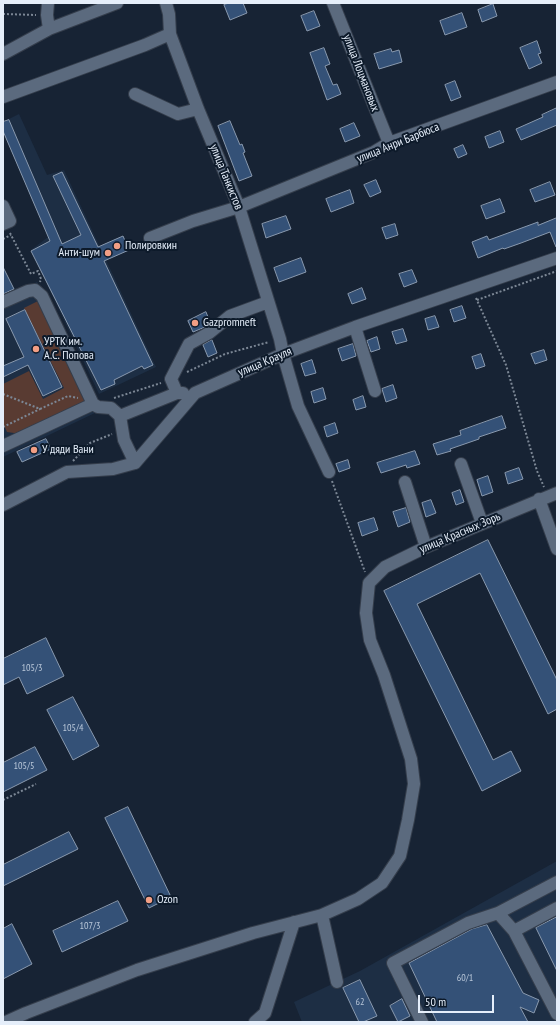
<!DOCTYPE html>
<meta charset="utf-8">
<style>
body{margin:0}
#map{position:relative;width:560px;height:1025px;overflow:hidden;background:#172334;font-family:"PT Sans Narrow",sans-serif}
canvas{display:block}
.frame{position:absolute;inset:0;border:4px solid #e5eefa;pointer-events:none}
.scale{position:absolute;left:418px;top:995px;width:76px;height:18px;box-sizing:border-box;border:2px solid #e5eefa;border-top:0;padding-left:5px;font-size:12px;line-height:14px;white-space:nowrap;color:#e5eefa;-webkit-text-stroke:3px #0d1a2a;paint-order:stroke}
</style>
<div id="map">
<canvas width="560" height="1025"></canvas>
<div class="frame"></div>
<div class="scale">50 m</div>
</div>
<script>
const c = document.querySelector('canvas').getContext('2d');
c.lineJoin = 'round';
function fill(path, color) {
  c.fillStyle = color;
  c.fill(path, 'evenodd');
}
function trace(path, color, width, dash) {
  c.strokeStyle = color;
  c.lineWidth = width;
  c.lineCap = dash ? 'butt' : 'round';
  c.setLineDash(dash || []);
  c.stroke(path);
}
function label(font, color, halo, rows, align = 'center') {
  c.font = font + ' "PT Sans Narrow",sans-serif';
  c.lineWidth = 4;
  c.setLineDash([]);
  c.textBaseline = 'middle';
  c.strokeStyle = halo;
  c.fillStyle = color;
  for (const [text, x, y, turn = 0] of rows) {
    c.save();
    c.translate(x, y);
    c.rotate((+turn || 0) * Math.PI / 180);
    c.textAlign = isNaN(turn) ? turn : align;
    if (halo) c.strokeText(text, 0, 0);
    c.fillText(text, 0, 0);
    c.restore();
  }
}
const built = new Path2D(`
 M19,114L47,175L64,170L156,367L99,394L31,250L48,237L3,131V122Z
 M37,282L99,411L3,457V298Z
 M557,861V1022H302L294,1002L360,971Z`);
const green = new Path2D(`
 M40,300L89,401L21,434L7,432L3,423V384L29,371L43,399L64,388L24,308Z`);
const building = new Path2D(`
 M229,3H243L247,13L230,20L224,5Z
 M493,4L497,16L482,22L478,10Z
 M314,11L320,26L307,31L301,16Z
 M462,13L467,27L445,35L440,21Z
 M537,41L541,53L538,54L542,63L529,69L520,48Z
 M324,48L330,64L325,66L333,85L337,84L341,94L327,100L310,53Z
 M391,49L392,52L399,50L402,62L379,69L374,54Z
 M455,81L461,97L451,101L445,85Z
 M557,108V125L521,140L516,129L543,117L542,115Z
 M9,120L62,244L81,235L53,176L62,172L98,247L123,236L129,250L104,261L153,365L144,369L142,366L114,380L115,384L101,390L31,251L50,241L3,131V122Z
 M230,121L240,145L242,144L245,152L243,153L252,176L239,181L218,126Z
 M354,123L360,136L345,142L340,129Z
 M500,131L504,142L489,148L485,137Z
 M463,145L467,154L458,158L454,149Z
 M376,180L381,192L370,197L364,185Z
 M550,182L555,195L535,202L530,190Z
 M350,190L354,203L331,212L326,199Z
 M500,199L505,212L486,219L481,206Z
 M286,216L291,229L266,238L262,224Z
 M557,218V246L556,247L550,232L521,243L504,249L503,248L478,258L472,242L487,236L489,240L538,222V225Z
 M395,224L398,235L386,239L382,228Z
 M301,258L306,272L279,282L274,268Z
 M3,267L14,289L3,294Z
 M412,270L417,282L404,287L399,274Z
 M362,288L366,299L352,304L348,294Z
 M462,306L466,318L454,322L450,310Z
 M25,310L62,387L43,396L28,365L3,377V366L24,357L6,319Z
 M206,312L210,322L205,327L193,332L188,321Z
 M435,316L439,327L428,330L425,319Z
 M403,329L407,341L396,344L392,332Z
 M377,337L380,349L371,352L367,341Z
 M212,340L217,353L208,357L203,345Z
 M353,344L356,356L342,361L338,349Z
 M544,350L547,360L535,364L531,354Z
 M481,354L485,366L476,369L472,357Z
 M312,360L316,373L305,376L301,364Z
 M393,385L397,398L386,402L382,389Z
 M323,388L326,399L314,403L311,392Z
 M363,396L366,407L356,410L353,400Z
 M502,416L506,428L479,437V439L450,449L451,451L437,455L433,444L461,435L460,431Z
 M335,423L338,433L327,437L324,427Z
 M46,439L51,449L22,462L17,452Z
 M415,451L420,464L407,468L406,465L381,473L377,463Z
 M348,460L350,468L339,472L336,464Z
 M519,468L523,479L508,484L505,473Z
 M488,476L493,492L482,496L477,480Z
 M460,490L464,502L456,505L452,493Z
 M431,500L436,513L426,517L422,503Z
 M406,508L410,522L398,527L393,512Z
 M374,518L378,530L362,536L358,523Z
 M488,540L557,680V709L548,714L480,573L417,604L493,760L511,751L521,771L482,791L384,591Z
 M46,638L64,676L27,694L19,677L3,685V659Z
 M73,697L99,746L73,760L47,710Z
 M35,747L47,770L3,792V763Z
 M128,807L171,897L149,908L105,818Z
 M69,832L78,849L3,886V865Z
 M118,901L128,921L62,952L53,931Z
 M557,917V971L536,928Z
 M12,924L32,964L3,979V929Z
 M487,925L523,993L539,1000L534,1013L520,1007L528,1022H437L409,963L472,929Z
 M360,980L377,1016L363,1022H359L343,988Z
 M402,999L410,1016L398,1022L390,1006Z`);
const path = new Path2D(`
 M3,14L36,15
 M10,233L31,274L38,271L41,279L40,282
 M3,239L11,235
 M476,298L506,365L537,471L544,487
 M477,300L557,271
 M187,372L225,354L269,342
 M3,394L40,409L68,396L78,398
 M114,398L161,383
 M3,427L40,409
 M73,461L90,443L112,434
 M332,481L365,572
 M3,800L36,784`);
const minor = new Path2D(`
 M48,3L47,15L49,29
 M166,3L169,14L170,34L198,109L239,207L280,339L283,354L298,406L329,472
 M333,3L389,143
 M3,54L49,29L117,3
 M135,94L178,114L198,109
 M3,97L145,45L170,34
 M3,206L10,221L3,224
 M150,238L193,221L239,207L374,152L389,143L557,82
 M3,302L28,291L35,290L42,296L93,404L98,407L111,408L120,416L124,440L135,463
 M355,327L375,391
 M177,393L171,379L189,344L209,333L230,316L268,302
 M120,416L177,393H183
 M3,446L93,404
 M461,464L482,523
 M405,482L426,547
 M539,499L557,549
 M3,505L67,472L113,469L135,463L195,393L283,354L355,327L557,258
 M498,913L514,931L557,1014
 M322,915L337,982
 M514,931L557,908
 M6,1022L26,1013L137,970L253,933L322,915L358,899L382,883L400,856L408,820L414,784L411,759L384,675L370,640L366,613L369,583L385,567L426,547L557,493
 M255,1022L265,1013L294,922
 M422,1022L393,963L468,923L498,913L557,882`);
const markers = [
 [117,246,4,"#f39f85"],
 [108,253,4,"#f39f85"],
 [195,323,4,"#f39f85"],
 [36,349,4,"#f39f85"],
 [34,450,4,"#f39f85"],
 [149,900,4,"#f39f85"]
];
const numberNames = [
 ["105/3",32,668],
 ["105/4",73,728],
 ["105/5",24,766],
 ["107/3",90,926],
 ["60/1",465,978],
 ["62",360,1002]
];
const streetNames = [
 ["улица Лоцмановых",361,73,69],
 ["улица Анри Барбюса",398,143,-22],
 ["улица Танкистов",226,177,68],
 ["улица Крауля",265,362,-23],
 ["улица Красных Зорь",460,533,-23]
];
const poiNames = [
 ["Полировкин",125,246],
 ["Анти-шум",100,253,"right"],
 ["Gazpromneft",203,323],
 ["УРТК им.",44,342],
 ["А.С. Попова",44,356],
 ["У дяди Вани",42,450],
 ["Ozon",157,900]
];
fill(built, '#1d2e44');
fill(green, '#593b32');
fill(building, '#345177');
trace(building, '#8999ae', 1);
trace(minor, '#353e4c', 14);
trace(path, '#7c8795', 2, [2, 2]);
trace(minor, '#5b6a7e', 12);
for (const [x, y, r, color] of markers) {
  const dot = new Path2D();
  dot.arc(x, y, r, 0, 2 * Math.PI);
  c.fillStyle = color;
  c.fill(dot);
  trace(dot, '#0d1a2a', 1.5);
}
label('10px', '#b9c7d9', null, numberNames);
label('12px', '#e5eefa', '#0d1a2a', streetNames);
label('12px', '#e5eefa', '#0d1a2a', poiNames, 'left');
</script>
